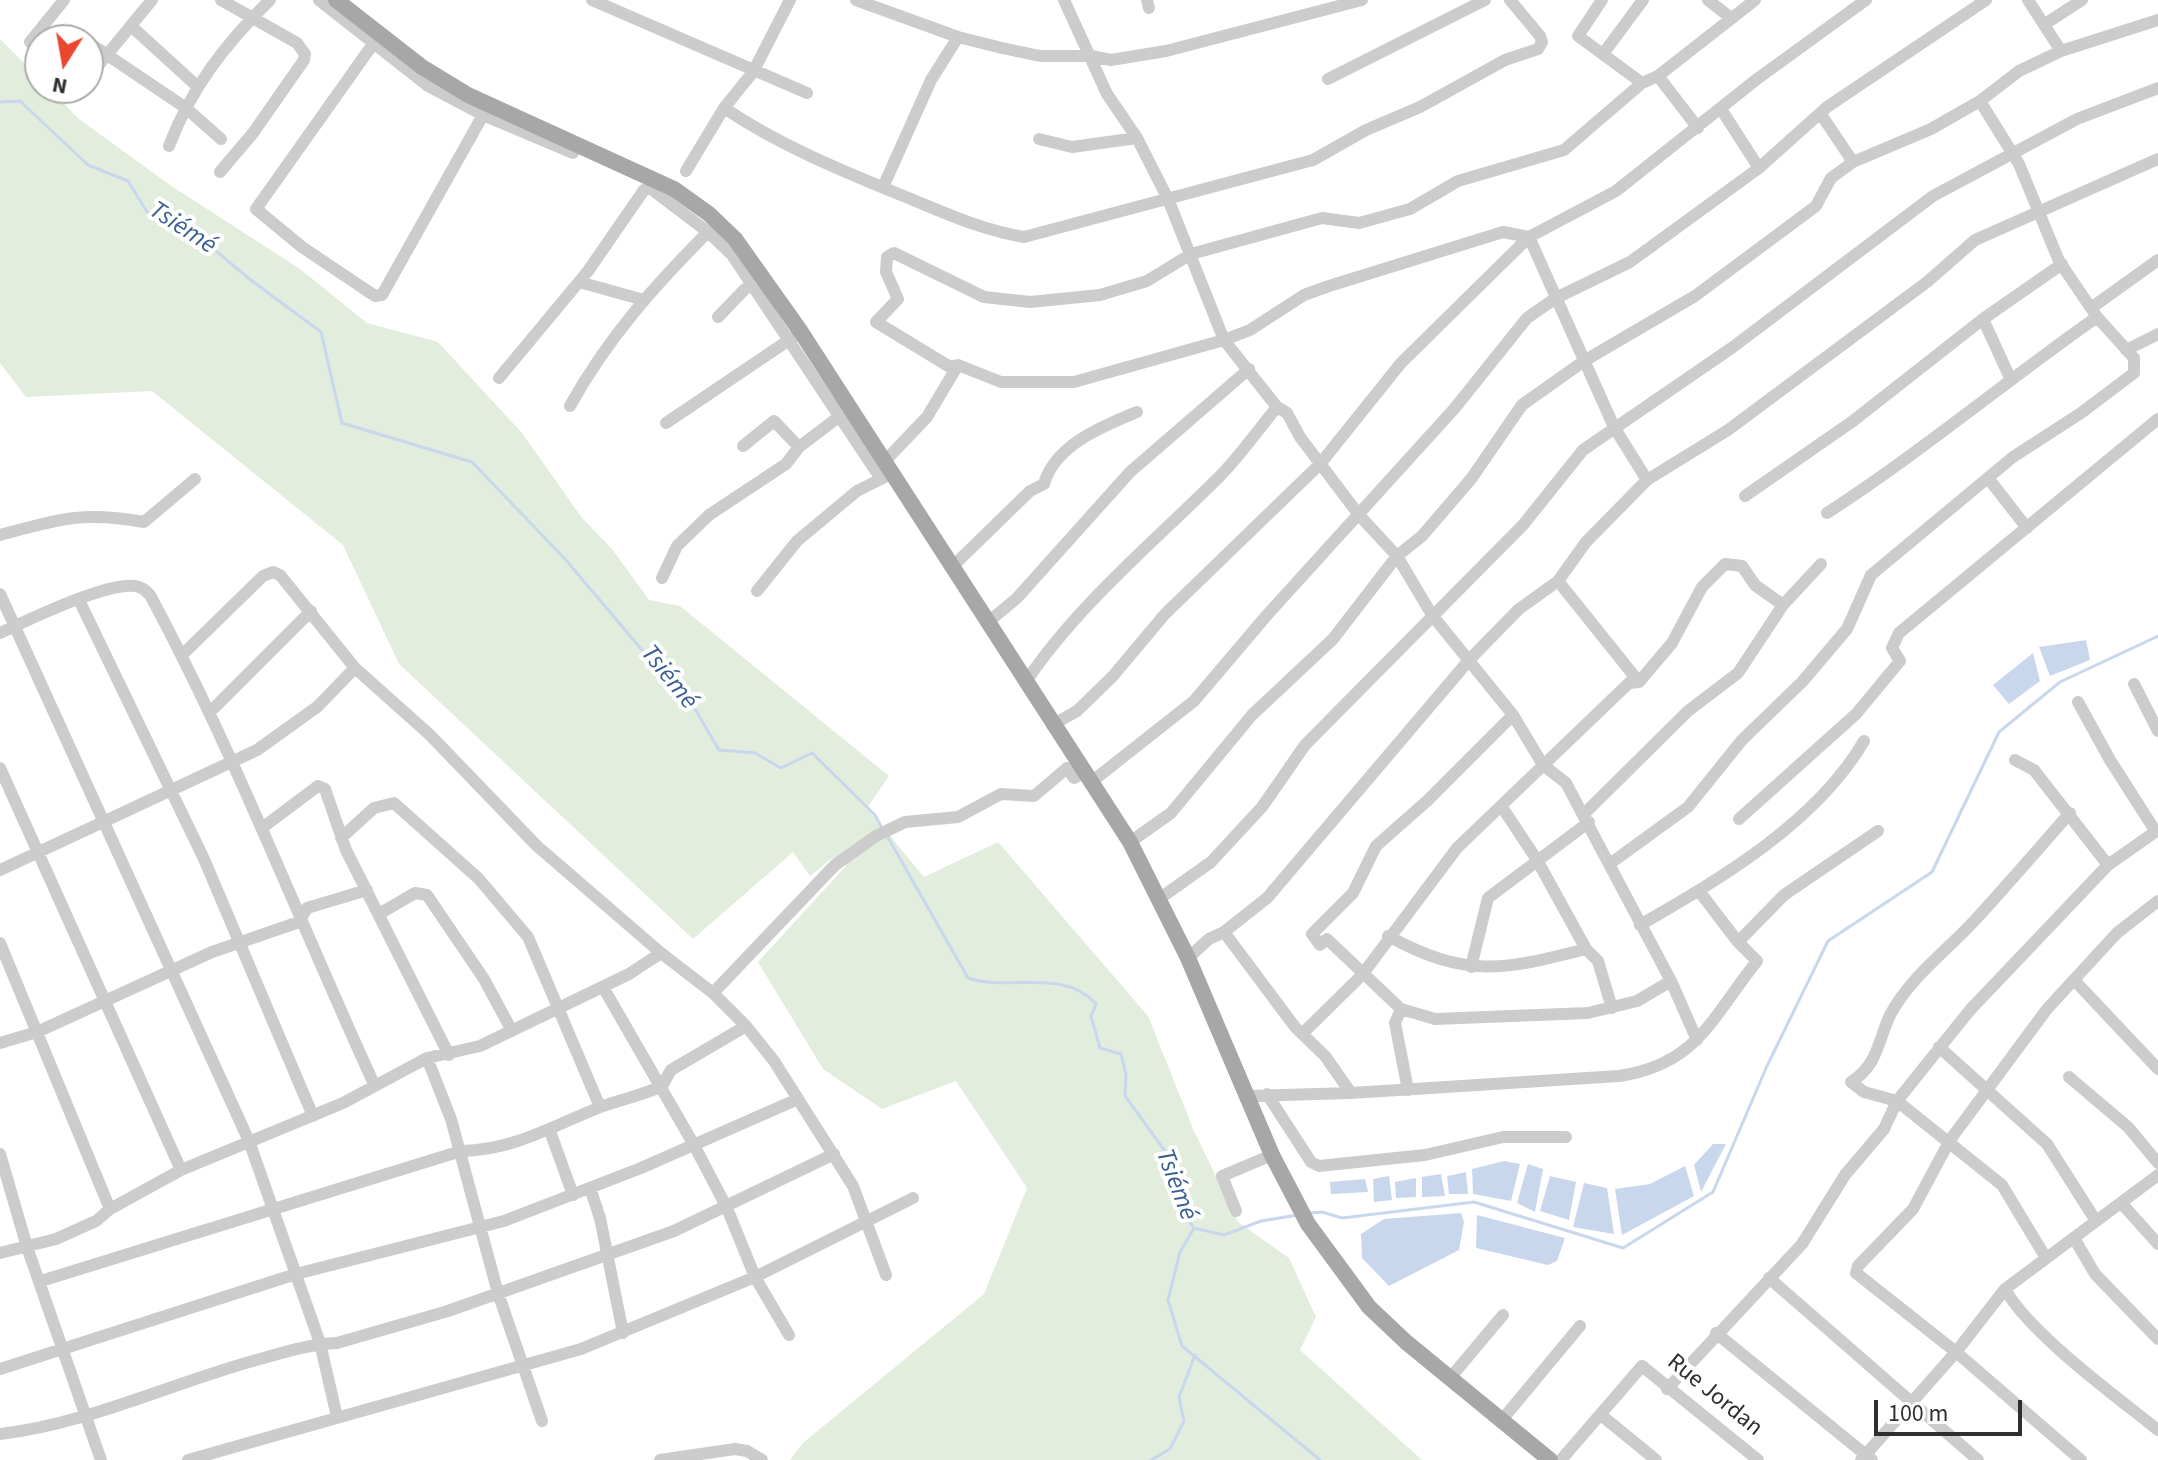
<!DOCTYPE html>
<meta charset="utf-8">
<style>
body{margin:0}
#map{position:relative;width:2158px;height:1460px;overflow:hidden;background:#fff;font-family:"Source Sans 3",sans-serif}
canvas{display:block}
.north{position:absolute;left:24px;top:24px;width:80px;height:80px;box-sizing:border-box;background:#fff;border:2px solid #acacac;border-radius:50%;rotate:191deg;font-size:22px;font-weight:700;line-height:32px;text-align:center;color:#2f2f2f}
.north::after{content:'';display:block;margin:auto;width:28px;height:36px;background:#e9482f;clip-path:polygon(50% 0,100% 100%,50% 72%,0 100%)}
.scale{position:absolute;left:1874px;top:1400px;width:148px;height:36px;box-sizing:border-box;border:4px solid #2f2f2f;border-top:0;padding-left:10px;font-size:24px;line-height:28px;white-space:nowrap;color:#2f2f2f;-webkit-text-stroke:6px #fff;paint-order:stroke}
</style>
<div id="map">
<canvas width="2158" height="1460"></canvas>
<div class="north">N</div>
<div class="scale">100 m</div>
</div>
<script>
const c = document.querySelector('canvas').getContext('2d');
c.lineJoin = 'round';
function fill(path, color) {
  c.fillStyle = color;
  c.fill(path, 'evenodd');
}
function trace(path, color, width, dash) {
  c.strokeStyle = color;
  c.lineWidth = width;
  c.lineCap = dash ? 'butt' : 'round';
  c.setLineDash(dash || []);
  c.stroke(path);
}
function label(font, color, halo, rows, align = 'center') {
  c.font = font + ' "Source Sans 3",sans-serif';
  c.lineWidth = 8;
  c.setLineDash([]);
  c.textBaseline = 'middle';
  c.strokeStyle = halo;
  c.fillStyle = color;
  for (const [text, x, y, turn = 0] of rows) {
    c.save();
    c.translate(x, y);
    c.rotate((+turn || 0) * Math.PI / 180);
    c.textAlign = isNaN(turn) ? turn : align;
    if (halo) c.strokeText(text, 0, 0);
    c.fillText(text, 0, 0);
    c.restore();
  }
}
const green = new Path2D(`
 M0,39L40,79V88H49L79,119L170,185L300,269L367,323L438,342L522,433L582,518L612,549L649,600L680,606L889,776L867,808L924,877L998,842L1148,1016L1194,1131L1238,1222L1289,1258L1316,1317L1300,1350L1422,1460H790L804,1442L984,1294L1027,1188L956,1081L882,1109L823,1069L758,962L846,866L832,858L810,876L793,852L693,939L399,664L343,545L152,391L26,397L0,363Z`);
const water = new Path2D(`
 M2086,640L2090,660L2050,676L2039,647Z
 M2033,653L2040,681L2009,704L1993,685Z
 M1713,1144H1726L1701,1192L1694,1165Z
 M1504,1161L1520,1164L1511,1201L1473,1194L1472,1169Z
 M1528,1164L1543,1169L1535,1212L1517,1203Z
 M1685,1166L1694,1196L1622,1235L1615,1189L1650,1184Z
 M1466,1172L1468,1194H1449L1447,1176Z
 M1441,1174L1445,1196L1422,1197V1177Z
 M1389,1176L1392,1200L1374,1202L1373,1179Z
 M1550,1176L1576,1182L1569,1220L1540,1211Z
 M1416,1178V1197L1396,1198L1395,1182Z
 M1365,1179L1368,1192L1331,1194L1330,1182Z
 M1584,1183L1607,1188L1614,1234L1573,1227Z
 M1461,1213L1464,1222L1459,1250L1389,1286L1362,1258L1361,1234L1384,1219Z
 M1477,1215L1565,1238L1557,1261L1548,1265L1476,1248Z`);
const stream = new Path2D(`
 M0,102L20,101L88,165L128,181L147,212L176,218L252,281L321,332L342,423L472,462L565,559L642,650L685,692L719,750L755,753L781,768L812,753L875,815L882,828
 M886,834L968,978C1009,992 1063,967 1096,1004L1091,1016L1100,1048L1121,1054L1126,1075L1125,1096L1165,1151L1176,1204L1194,1228L1180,1252L1168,1300L1182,1346L1320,1460
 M1309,1213L1322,1212L1342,1218L1474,1202L1623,1248L1713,1192L1767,1066L1828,941L1932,872L1999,732L2060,682L2158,636
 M1194,1228L1224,1235L1261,1221L1298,1215
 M1151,1460L1170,1449L1184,1421L1179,1397L1195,1355`);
const minor = new Path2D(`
 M319,0L428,86L483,115L573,153
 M592,0L807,93
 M856,0L958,37L1002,48L1040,56H1091L1111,60L1166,51L1362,0
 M1064,0L1107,94L1137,138L1168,199L1224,340L1277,407L1287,413L1300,437L1359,515L1397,556L1432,615L1513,715L1543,765L1566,783L1671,981L1697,1040
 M1147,0L1149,8
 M1602,0L1578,36L1642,83
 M1708,0L1731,18
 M2028,0L2061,51
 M2045,24L2082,0
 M131,26L197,86
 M30,42L64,0
 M88,42L186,108L221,139
 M373,44L256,209L302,247L375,296L382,295L483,115
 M1603,54L1643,0
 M1658,76L1698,128
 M88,78L152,0
 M1328,79L1485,0
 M77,90L79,88
 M724,108C779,145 840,170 901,195C941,211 980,230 1024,237L1313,160L1366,130L1420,107L1505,60L1538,49L1542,42L1540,36L1510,0
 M1721,109L1759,168
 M1820,113L1853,162
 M1039,139L1072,147L1137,138
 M169,146C191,88 226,43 270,0
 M686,171L724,108L753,72L790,0
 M220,172L253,133L304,60L305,54L297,43L221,0
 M883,187L931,80L958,37
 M579,282L644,300
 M2091,308L2158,260
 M718,317L745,289L759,282
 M1983,319L2010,378
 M2126,350L2158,334
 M499,378L588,271L644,190L650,188L708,232L732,255L881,479
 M570,406C607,339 655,285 708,232
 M666,423L795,336
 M743,446L774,421L799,447
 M884,462L927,417L958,365
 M1988,478L2027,528
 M1647,480L1614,427L1529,237L1503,232L1329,286L1304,295L1250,330L1224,340L1074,382H1001L958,365L950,367L876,322L898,299L886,272L887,257L894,253L984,297L1030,302L1100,295L1147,281L1191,254L1322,218L1359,223L1410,209L1458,181L1564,150L1642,83L1658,76L1755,0
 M1745,496L1853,421L1983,319L2062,264
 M1827,513C1921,452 2006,381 2097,317
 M0,535C60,519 82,511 144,522L195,479
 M952,567L1030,491L1044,484C1055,445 1103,426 1137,412
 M662,578L677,546L709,515L786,464L799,447L840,416
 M1558,581L1639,682
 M757,591L797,541L857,491L885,477
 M0,594L249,1141L320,1343L337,1417
 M79,600L204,859L313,1116
 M987,623L1017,598L1130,472L1249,369
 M0,633C28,620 106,582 135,586C142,587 145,590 150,595C235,753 299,921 374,1084
 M182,655L263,576L273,572L280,575L355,668L430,735L537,846L661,953L713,993L746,1026L774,1061L853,1186L886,1275
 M1025,683C1077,605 1153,543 1219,477C1240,456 1258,430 1277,407
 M2134,684L2158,731
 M2078,702L2110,760L2156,832
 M210,712L311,611
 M1513,715L1427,801L1376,846L1353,893L1312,934L1320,945L1327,939L1401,1009L1435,1019L1588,1013L1637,1001L1671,981
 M1052,725L1077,711L1113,676L1165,614L1320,464L1401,363L1529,237L1616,191L1757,79L1866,0
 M2015,760L2034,770L2108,865
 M0,768L181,1170
 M1090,783L1194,701L1267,615L1454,409L1527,318L1556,298L1630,262L1759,168L1827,107L1986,0
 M1502,807L1537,860L1586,949L1598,961L1612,1008
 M1584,814L1688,711L1738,673L1783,605L1821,564
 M1739,819L1856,714L1900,661L1892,648L1899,633L2158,419
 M262,828L318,786L325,789L346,850L449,1055
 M341,838L374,808L394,803L479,879L528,937L600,1107
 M1130,842L1171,813L1252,715L1333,639L1397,556L1422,536L1471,479L1522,405L1584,361L1695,296L1816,206L1831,178L1853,162L1931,129L1980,101L2019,71L2061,51L2158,20
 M1611,863L1688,807L1742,740L1802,682L1847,629L1871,575L2013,457L2081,413L2134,373V358L2097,317L2059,261L2019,164L1980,101
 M0,870L257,750L317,707L355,668
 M1159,899L1211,862L1262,807L1305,745L1523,525L1583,450L1733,347L1933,196L2077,119L2158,88
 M379,914L415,893L427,895L484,979L512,1031
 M1640,925C1720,879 1816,823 1864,741
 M1224,932L1295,1027L1325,1056L1351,1093
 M1388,936C1467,979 1504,970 1586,949
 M1738,942L1784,895L1878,831
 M0,943L110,1209
 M1188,958L1209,939L1224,932L1267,898L1470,659L1519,609L1558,581L1586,542L1647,480L1728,430L1927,282L1975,240L2158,159
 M1471,967L1488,898L1589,822
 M2074,980L2158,1069
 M603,987L694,1145L727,1208L755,1277L789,1335
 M713,993L835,865L876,836L905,822L958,817L1001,794L1034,796L1067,768L1074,778L1083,773
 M1401,1009L1395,1023L1408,1090
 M1302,1034L1362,975L1457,848L1629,683L1639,682L1672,643L1702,587L1725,564L1742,566L1755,585L1783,605
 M0,1043L37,1032L212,952L299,922L307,908L367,890
 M1939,1047L2047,1144L2096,1221
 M427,1058L451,1119L498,1293L542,1421
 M2069,1077L2128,1127L2158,1163
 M1267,1094L1311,1162L1319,1166L1425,1155L1503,1137H1566
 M1248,1096L1351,1093L1619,1076C1698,1064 1712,1017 1757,961L1738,942L1699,891
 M550,1131L573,1195
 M0,1154L27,1247L101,1460
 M590,1188L600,1218L623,1333
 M2123,1205L2158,1244
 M1236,1211L1222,1176L1272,1155
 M2074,1238L2095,1274L2158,1339
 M0,1253L56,1239L96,1221L110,1209L181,1170L343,1103L427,1058L480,1046L629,974L661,953
 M2046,1258L2002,1185L1897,1101L1864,1092L1851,1082C1878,1065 1878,1041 1890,1015C1910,977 1948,950 1976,919C2008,884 2039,848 2070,813
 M1769,1278L1978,1460
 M41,1281L461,1151C515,1150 554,1125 603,1106C623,1099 643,1095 662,1086L671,1070L746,1026
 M2005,1289C2029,1333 2117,1397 2158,1430
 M1716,1333L1872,1460
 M0,1369L296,1274L504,1221L641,1168L798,1099
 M1451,1377L1503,1315
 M1667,1389L1802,1244L1845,1175L1884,1129L1897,1101L1970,1010L2108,865L2158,830
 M1601,1415L1656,1460
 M1501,1421L1580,1326
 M0,1434C88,1424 174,1382 260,1359C285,1352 311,1344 337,1343L448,1311L674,1231L834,1154
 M188,1460L581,1349L755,1277L913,1198
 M660,1460L735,1449L747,1451L762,1460
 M1561,1460L1642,1366L1758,1460
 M1861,1460L1956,1352L2005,1289L2158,1175
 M2081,1460L1956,1352L1856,1273L1858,1266L1913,1209L1950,1140L2047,1009L2117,933L2158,901`);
const major = new Path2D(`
 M336,0L422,67L468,95L674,189L709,214L735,239L801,332L1130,842L1188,958L1272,1155L1308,1224L1369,1307L1406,1342L1550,1460`);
const streetNames = [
 ["Rue Jordan",1714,1396,39]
];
const waterNames = [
 ["Tsiémé",182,229,33],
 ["Tsiémé",668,678,51],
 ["Tsiémé",1175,1185,69]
];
fill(green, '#e2eddd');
fill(water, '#c9d7ed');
trace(stream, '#c9d7ed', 3);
trace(minor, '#ccc', 12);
trace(major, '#a7a7a7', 16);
label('24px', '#2f2f2f', '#fff', streetNames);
label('italic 26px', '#3b5f94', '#fff', waterNames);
</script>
